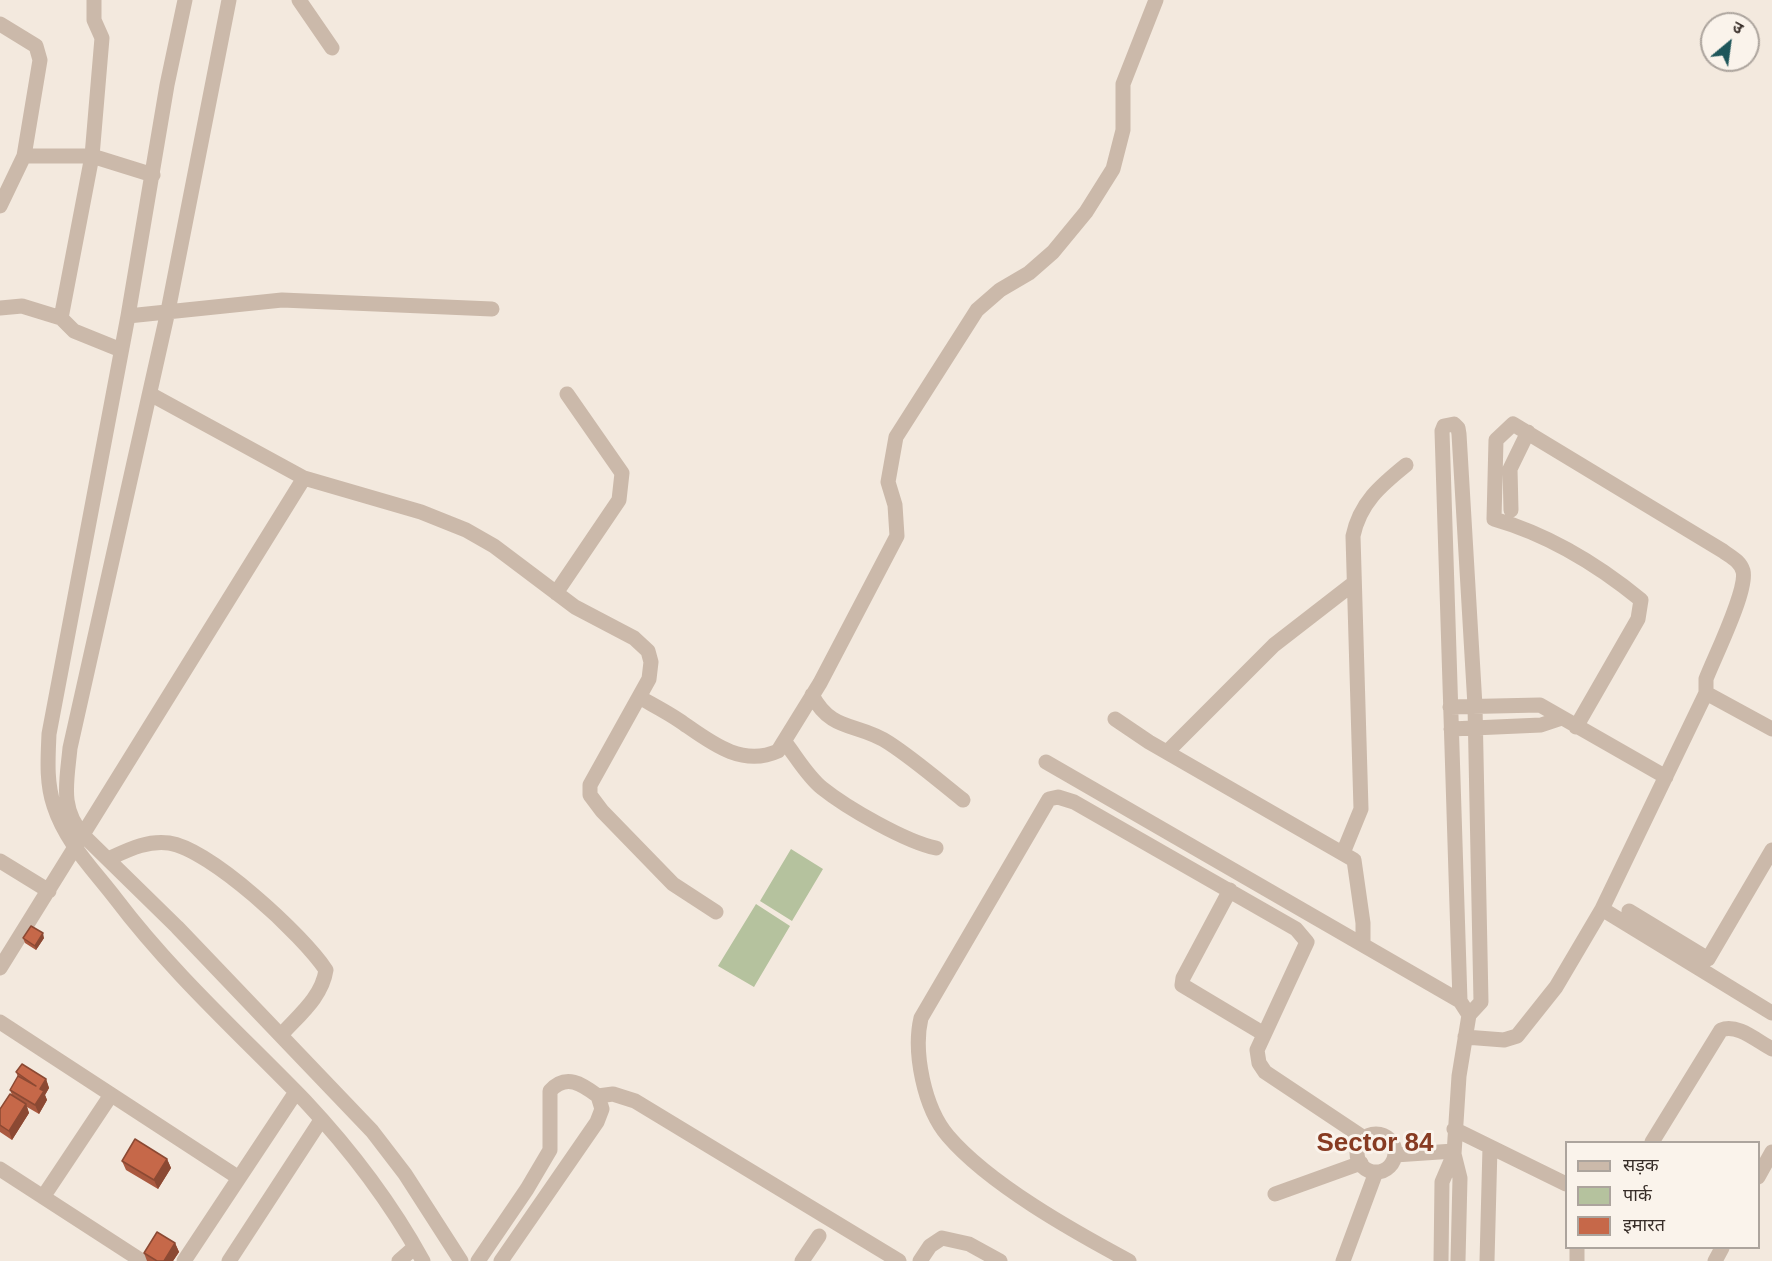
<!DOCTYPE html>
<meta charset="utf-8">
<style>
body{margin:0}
#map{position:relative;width:1772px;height:1261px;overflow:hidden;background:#f3e9de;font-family:Helvetica,"Noto Sans Devanagari",sans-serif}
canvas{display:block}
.legend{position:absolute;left:1565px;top:1141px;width:195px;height:108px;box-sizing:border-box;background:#faf3eb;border:2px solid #aca49d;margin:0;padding:8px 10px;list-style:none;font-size:18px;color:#382e29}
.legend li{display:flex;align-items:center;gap:12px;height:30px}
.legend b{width:30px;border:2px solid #aca49d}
.north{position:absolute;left:1700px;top:12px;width:60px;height:60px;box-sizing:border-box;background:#faf3eb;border:2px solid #aca49d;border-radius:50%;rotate:29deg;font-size:16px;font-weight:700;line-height:24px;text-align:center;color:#382e29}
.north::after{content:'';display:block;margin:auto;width:21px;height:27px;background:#1e565a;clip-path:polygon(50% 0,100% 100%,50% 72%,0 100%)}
</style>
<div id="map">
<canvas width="1772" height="1261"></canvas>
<ul class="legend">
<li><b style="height:8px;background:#cbb9aa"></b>सड़क</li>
<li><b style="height:16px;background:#b5c29e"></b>पार्क</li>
<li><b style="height:16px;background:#c66849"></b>इमारत</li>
</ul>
<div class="north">उ</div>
</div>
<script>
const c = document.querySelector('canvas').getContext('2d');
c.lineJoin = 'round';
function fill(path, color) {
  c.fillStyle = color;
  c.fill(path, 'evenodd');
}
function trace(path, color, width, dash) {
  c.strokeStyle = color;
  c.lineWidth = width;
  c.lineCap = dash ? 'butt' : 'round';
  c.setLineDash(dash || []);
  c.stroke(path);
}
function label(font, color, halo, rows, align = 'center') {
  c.font = font + ' Helvetica,sans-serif';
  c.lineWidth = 6;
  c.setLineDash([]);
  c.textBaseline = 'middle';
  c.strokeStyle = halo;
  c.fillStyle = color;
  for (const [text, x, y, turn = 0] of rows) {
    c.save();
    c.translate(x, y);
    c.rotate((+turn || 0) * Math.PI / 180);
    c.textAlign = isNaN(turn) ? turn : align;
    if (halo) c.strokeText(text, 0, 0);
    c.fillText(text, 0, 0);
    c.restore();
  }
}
const green = new Path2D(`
 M791,849L823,869L792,921L760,901Z
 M756,904L790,926L754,987L718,966Z`);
const minor = new Path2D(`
 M185,0L167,85L128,316L49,734C48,758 46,782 54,806C66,843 93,869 116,899C172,973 241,1035 305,1101C350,1149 391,1203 423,1261
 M229,0L168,311L70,748C67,781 59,809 84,836L177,927L372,1131L405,1174L461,1261
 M299,0L332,48
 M0,24L36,46L40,60L24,156L0,206
 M24,156H92L153,175
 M0,308L22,306L61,318L74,331L121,350
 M128,316L282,300L492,309
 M61,318L92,156L102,38L94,20V0
 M150,394L304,478
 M1511,510L1510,469L1528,432
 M556,593L619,500L622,473L567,394
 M1706,693L1772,729
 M812,695C832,733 857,722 889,743C915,760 939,781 963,800
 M639,697C653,705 667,712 680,721C709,741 741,768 778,751L820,683L897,536L895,505L888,482L896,437L977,310L1000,290L1029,273L1053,252L1086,212L1113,169L1123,130V84L1156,0
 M1450,707L1540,705L1666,777
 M1115,719L1149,742L1354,860L1363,923V944
 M1576,727L1638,619L1641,600C1597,564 1550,535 1494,519L1496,440L1513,424L1723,551C1731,557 1740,561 1743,571C1748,590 1714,658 1706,679V693L1602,909
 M1451,729L1541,725L1562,718
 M784,741C796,756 807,776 822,788C847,808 906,842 936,848
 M1167,752L1274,645L1354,583
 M1046,762L1460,1001
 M1343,853L1361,809L1353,536C1360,503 1380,486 1406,465
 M108,859C128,850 147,840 169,843C210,849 303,935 326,970C322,997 299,1015 281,1035
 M0,861L49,891
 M1230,890L1183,978L1182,985L1264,1034
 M1629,911L1708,959L1772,850
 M0,968L304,478L421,512L466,530L494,546L575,607L634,638L648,651L651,662L649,679L590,785V795L602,811L673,884L716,912
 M0,1022L239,1178
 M1465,1037L1504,1040L1517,1036L1556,987L1602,909L1772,1013
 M598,1096L613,1094L635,1101L899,1261
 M1454,1129L1566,1184
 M1357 1153a19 19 0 1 1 38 0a19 19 0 1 1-38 0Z
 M1652,1142L1721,1030C1737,1023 1757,1041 1772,1049
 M1454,1154L1459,1076L1469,1015L1481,1002L1475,706L1459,434L1458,428L1454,424L1444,426L1442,431L1460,1001L1469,1015
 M1395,1155L1454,1151
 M0,1169L142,1261
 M1758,1177L1772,1152
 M1275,1194L1361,1163
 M43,1197L111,1095
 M184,1261L296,1092
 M229,1261L321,1120
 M399,1261L415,1247
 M478,1261L527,1189L550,1150V1091C566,1073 582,1084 598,1096L602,1109L597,1122L501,1261
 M802,1261L819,1236
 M920,1261L930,1246L942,1238L969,1244L1000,1261
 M1129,1261C1073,1231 989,1184 948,1136C924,1108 913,1052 921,1018L1049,799L1058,797L1074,802L1296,929L1307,942L1257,1050L1259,1063L1265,1072L1364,1138
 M1343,1261L1376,1172
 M1441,1261L1442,1182L1454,1154L1460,1178L1458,1261
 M1487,1261L1490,1147
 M1577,1261V1248
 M1715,1261L1722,1248`);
const wall = new Path2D(`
 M23,938H44L36,950L25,943Z
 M16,1072L46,1079L49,1088L45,1095L47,1100L39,1114L27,1107L29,1113L12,1140L0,1132V1109L12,1095L10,1090L18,1077Z
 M167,1159L171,1168L158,1189L126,1170L122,1161Z
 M175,1243L179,1252L173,1261H147L144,1253Z`);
const shadedWall = new Path2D(`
 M43,933L44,938L36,950L35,946Z
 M46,1079L49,1088L45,1095L47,1100L39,1114L35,1105L40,1089Z
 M26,1104L29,1113L12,1140L9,1131Z
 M167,1159L171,1168L158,1189L154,1180Z
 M175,1243L179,1252L173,1261H164Z`);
const building = new Path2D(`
 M31,926L43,933L35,946L23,938Z
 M22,1064L46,1079L40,1089L44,1091L35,1105L10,1090L18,1076L36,1086L16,1072Z
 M10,1094L26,1104L9,1131L0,1125V1109Z
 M135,1139L167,1159L154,1180L122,1161Z
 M157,1232L175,1243L164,1261H157L144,1253Z`);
const districtNames = [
 ["Sector 84",1375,1144]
];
fill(green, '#b5c29e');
trace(minor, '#cbb9aa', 15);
fill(wall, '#aa593f');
fill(shadedWall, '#8b4933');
fill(building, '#c66849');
trace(building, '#8b4933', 1.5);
label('bold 26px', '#873b22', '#faf3eb', districtNames);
</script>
